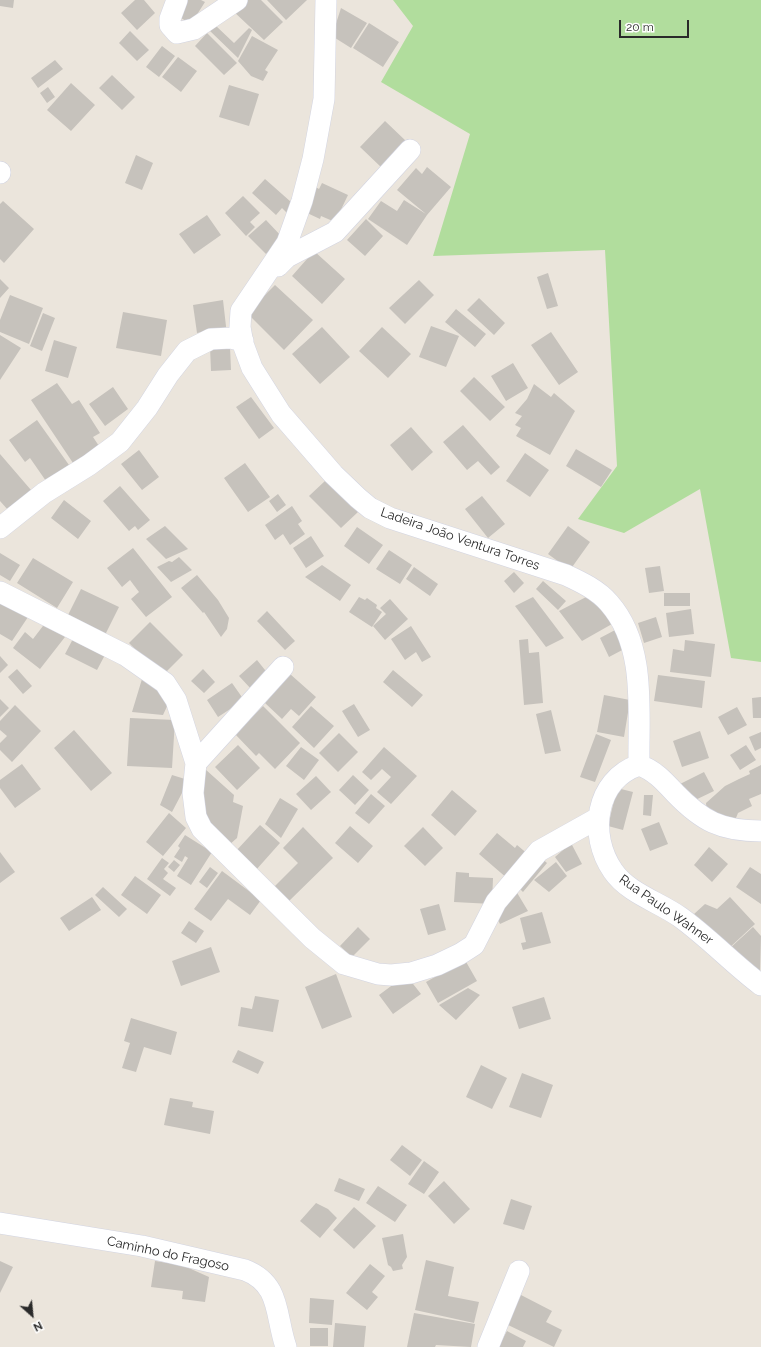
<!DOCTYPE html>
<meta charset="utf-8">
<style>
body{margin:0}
#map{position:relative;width:761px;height:1347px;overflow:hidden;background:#ebe5dc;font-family:Raleway,sans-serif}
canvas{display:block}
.north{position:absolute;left:12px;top:1295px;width:40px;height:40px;-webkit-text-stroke:3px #fff;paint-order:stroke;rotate:153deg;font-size:11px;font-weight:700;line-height:16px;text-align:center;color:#2a2a2a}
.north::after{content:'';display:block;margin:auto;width:14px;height:18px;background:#2a2a2a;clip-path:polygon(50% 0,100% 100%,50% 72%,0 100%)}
.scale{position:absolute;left:619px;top:20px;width:70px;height:18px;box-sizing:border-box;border:2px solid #2a2a2a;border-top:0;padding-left:5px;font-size:12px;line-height:14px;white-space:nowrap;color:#2a2a2a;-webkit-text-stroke:3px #fff;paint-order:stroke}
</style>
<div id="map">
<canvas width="761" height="1347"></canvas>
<div class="north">N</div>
<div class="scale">20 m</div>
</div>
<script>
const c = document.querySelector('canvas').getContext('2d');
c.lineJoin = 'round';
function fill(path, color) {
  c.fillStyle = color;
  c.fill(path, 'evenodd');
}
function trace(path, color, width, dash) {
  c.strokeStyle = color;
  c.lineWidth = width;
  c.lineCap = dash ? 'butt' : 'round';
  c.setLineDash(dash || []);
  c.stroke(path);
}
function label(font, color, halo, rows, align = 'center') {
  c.font = font + ' Raleway,sans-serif';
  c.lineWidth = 3;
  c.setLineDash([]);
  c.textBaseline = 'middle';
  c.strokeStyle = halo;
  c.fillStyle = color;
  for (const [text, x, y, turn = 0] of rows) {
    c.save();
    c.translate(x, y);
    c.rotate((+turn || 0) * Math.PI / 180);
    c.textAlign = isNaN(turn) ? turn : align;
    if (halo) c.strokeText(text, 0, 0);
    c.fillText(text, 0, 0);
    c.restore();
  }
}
const green = new Path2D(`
 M393,0H761V662L731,658L700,489L624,533L578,519L617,466L605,250L433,256L470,134L381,82L413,26Z`);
const building = new Path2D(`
 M0,0H14L13,8L0,6Z
 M135,0H144L155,13L137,30L121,13Z
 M185,0H201L205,2L191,24L176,15Z
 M244,0H261L283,22L264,40L233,11Z
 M267,0H307L286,20Z
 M341,8L367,23L351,48L332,36Z
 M369,23L399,42L383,67L353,48Z
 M215,25L234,43L249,28L252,30L238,58L210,31Z
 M130,31L149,50L137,61L119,43Z
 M207,33L237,63L224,75L195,46Z
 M252,36L278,50L265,70L268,72L263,81L251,76L238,61Z
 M162,46L175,56L159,77L146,67Z
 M178,57L197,71L181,92L162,77Z
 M55,60L63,69L38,88L31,78Z
 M112,75L135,97L122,110L99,88Z
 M71,83L95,105L71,131L47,110Z
 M229,85L259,94L249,126L219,117Z
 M48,87L55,97L47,103L40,93Z
 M385,121L407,142L382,168L360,147Z
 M136,155L153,163L142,190L125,183Z
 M427,167L451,187L427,215L407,245L368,219L381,201L397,211L404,200L426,214L397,190L416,168L422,174Z
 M265,179L291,202L290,216L282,208L276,215L252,193Z
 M322,183L348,195L335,222L321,216L320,219L305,212L314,186L319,189Z
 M243,196L260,213L250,222L255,227L246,236L225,213Z
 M3,201L34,229L4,263L0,259V204Z
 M207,215L221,235L194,254L179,234Z
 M366,219L383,236L365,256L347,240Z
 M266,220L283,238L266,254L248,236Z
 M314,251L345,279L322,304L292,276Z
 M548,273L558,306L547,309L537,277Z
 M0,279L9,288L0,298Z
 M419,280L434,295L405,324L389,308Z
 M275,285L313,320L284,350L247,313Z
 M10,295L43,308L29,344L0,332V320Z
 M479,298L505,323L494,335L467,310Z
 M223,300L227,335L209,331L197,333L193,305Z
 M456,309L486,334L475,347L445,322Z
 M123,312L167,320L161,356L116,348Z
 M43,313L55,318L42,351L30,346Z
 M431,326L459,336L446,367L419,357Z
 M322,327L350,357L320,384L292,354Z
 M382,327L411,354L388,378L359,351Z
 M551,332L578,372L559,385L531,345Z
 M0,335L21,348L0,380Z
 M54,340L77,347L68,378L45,371Z
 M210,347H230L231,370L211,371Z
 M513,363L528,388L506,401L491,376Z
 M474,377L505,407L490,421L460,391Z
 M57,383L72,404L79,400L100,433L93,437L99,446L73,463L31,400Z
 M534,384L551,397L554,393L575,411L550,455L516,436L521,428L515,425L522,416L515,413L527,399Z
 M113,387L128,409L105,426L89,404Z
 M251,397L274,428L259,439L236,407Z
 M37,420L69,465L46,481L30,458L25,462L9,440Z
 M463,425L500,467L491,475L478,461L467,470L443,442Z
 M411,427L433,452L412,471L390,445Z
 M576,449L612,470L601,487L566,466Z
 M139,450L159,477L142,490L121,464Z
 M525,453L549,470L530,497L506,481Z
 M0,454L31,490L8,510L0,501Z
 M245,463L270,497L248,512L224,478Z
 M326,480L358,512L341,528L309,496Z
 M120,486L150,520L138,530L135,526L129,531L103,501Z
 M278,494L286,505L277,512L269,501Z
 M482,496L505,524L488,538L465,509Z
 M64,500L91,521L78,539L51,518Z
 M292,506L302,521L298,524L305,534L290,545L283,534L275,540L265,525Z
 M165,526L188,549L166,559L146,539Z
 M568,526L590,542L570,570L548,554Z
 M357,527L383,545L369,564L344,546Z
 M311,536L324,556L306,568L293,548Z
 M133,548L172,597L146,617L131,599L139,592L130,580L122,587L107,568Z
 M389,550L412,565L400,584L376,569Z
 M0,553L20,565L10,581L0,575Z
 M179,557L192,570L171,582L157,567L169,561L172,562Z
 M33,558L73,582L57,608L17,583Z
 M322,565L351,585L340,601L305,577Z
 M660,566L664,591L649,593L645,568Z
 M414,567L438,584L430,596L406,579Z
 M514,572L524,583L514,593L504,581Z
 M197,575L218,600L229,618L227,629L221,637L204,612L203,613L181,588Z
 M543,581L566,601L558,610L536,589Z
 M81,589L119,607L105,635L67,617Z
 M664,593H690V606H664Z
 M590,595L612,624L582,641L559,611Z
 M359,597L365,600L367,598L377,605L376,608L382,612L372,627L349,612Z
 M533,597L564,638L546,647L515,606Z
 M0,599L28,617L12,641L0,634Z
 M390,599L408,619L385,640L373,626L386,614L380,608Z
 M691,609L694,634L669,637L666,613Z
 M267,611L295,641L285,650L257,621Z
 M656,617L662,637L644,643L638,623Z
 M46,622L65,637L40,669L13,648L25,632L33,639Z
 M150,622L183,655L162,676L129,643Z
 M411,626L431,657L422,662L416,652L405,660L391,639Z
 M617,629L626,648L609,657L600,638Z
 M74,637L106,653L97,670L65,654Z
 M528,639L529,653L539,652L543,703L524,705L519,640Z
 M685,640L715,644L711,677L670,672L673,649L684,651Z
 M0,656L8,665L0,673Z
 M257,660L269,675L252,690L239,676Z
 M17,669L32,686L23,694L8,677Z
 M203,669L215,682L204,693L191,681Z
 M393,670L423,695L412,707L383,682Z
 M290,674L316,697L299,716L291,709L282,719L265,703Z
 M658,675L705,681L702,708L654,701Z
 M142,679L170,700L163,715L132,712Z
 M232,683L244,700L218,717L207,700Z
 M604,695L630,700L624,737L597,732Z
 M761,697V718H753L752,698Z
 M0,699L9,708L0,717Z
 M354,704L370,730L358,737L342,711Z
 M15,705L41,731L12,762L0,750V743L7,736L0,730V721Z
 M263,706L300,743L275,769L259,753L256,756L235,734Z
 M311,706L334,726L314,748L292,727Z
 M737,707L747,725L728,735L718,717Z
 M551,710L561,751L545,754L536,714Z
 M130,718L175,720L172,768L127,766Z
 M74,730L112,773L91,791L54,748Z
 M700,731L709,758L682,767L673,741Z
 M761,732V748L755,751L749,737Z
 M339,733L358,752L338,772L319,753Z
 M596,734L611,740L595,782L580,777Z
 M238,745L260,768L237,790L215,767Z
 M746,745L756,760L740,770L730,755Z
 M301,747L319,760L304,780L286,766Z
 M384,747L417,776L391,804L377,792L391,777L382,769L371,780L362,772Z
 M22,764L41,789L15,808L0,788V780Z
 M761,765V794L749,799L752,806L738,813L732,828L707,816L706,803L725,786L739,779L745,789L739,779L750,774L749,771Z
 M205,769L234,795L233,802L243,806L237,838L229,845L205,826L203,793Z
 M704,772L714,791L689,803L680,784Z
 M172,775L185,779L187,795L182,793L172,812L160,805Z
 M353,775L369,790L355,805L339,790Z
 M316,776L331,792L311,810L296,794Z
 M617,788L633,792L623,830L608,826Z
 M452,790L477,811L455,836L431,815Z
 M371,794L385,806L369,824L355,813Z
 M644,795H653L651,816L643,815Z
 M280,798L298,809L281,838L265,824Z
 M169,813L186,828L163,856L146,842Z
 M659,822L668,844L650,851L641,829Z
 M260,825L280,843L256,870L236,851Z
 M350,826L373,846L358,863L335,843Z
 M303,827L333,858L288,902L274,887L298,863L283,848Z
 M423,827L443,848L425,866L404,846Z
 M497,833L515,848L517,845L529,855L508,879L479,854Z
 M185,835L212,852L191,885L177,876L188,858L185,856L182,862L174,857L180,848L178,846Z
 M571,843L582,864L566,872L555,857Z
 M709,847L728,864L712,882L694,865Z
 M0,852L15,872L0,883Z
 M539,856L547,863L523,892L517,886Z
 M162,858L169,863L164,869L168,873L163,879L176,888L170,896L147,879Z
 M174,860L180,865L174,872L168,867Z
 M556,862L567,876L549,892L534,880Z
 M210,867L218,873L207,888L199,882Z
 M750,867L761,874V904L736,887Z
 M222,871L261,900L250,915L228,899L211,921L194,909Z
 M456,872L469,873V877L493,878L492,904L454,902Z
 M135,876L161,895L147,914L121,895Z
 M103,887L127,909L119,917L95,895Z
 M516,891L528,911L500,924L494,912Z
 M92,897L101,910L69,931L60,918Z
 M730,897L755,924L727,950L694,914L705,904L717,909Z
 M439,904L446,930L428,935L420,909Z
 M542,912L551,943L523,950L521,943L526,942L520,918Z
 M189,921L204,931L196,943L181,933Z
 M358,927L370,939L352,957L340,946Z
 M753,927L761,936L760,973L751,964H745L730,948Z
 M211,947L220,972L181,986L172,961Z
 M465,960L477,981L438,1003L426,982Z
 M336,974L352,1017L322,1029L305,987Z
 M406,975L421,994L393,1014L379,995Z
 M468,988L480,995L456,1020L439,1005Z
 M255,996L279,1000L273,1032L238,1026L241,1007L252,1009Z
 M544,997L551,1019L519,1029L512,1007Z
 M131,1018L177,1032L171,1055L144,1047L136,1072L122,1068L130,1043L124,1041Z
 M238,1050L264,1062L258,1074L232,1062Z
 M481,1065L507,1078L492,1109L466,1097Z
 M522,1073L553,1085L541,1118L509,1107Z
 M170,1098L193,1102L192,1107L214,1111L210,1134L164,1125Z
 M402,1145L422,1160L410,1176L390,1160Z
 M424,1161L439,1172L424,1194L408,1184Z
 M339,1178L365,1189L359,1201L334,1191Z
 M444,1181L470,1209L454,1224L428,1196Z
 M378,1186L407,1205L395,1222L366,1203Z
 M511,1199L532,1206L524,1230L503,1224Z
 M316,1203L328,1209L337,1218L320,1238L300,1221Z
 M354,1207L376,1226L354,1249L333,1230Z
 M403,1234L407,1257L402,1265L403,1269L393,1271L391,1267L388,1265L382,1238Z
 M426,1260L454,1267L448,1296L479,1302L474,1323L415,1310Z
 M0,1261L13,1267L0,1293Z
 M155,1261L182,1265L209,1277L205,1302L182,1299L183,1291L151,1287Z
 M370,1264L385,1276L372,1292L378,1297L367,1310L346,1293Z
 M521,1295L552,1311L546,1322L562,1330L554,1347L506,1324Z
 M310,1298L334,1300L332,1325L309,1323Z
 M414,1313L475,1324L471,1347L436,1345L435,1347H407Z
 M335,1323L366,1326L364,1347H333Z
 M310,1328H328V1346H310Z
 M507,1331L526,1341L523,1347H498Z`);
const street = new Path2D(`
 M177,0L170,19V25L177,33L194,29L237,0
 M326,0L324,99L313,159L302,201L287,243L241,311L240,327L243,344L252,368L281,414L333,474L358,498L370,508L390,518L566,575C581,582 598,590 609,603C647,646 638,712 639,765
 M0,173V172
 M278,266L287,257L335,232L410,150
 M0,528L44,493L89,465L120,442L147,408L168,375L187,351L211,339L231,338L243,341
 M0,592L125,655L165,683L176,700L196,763L193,793L196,817L202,829L312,938L344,964L378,974L391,975L411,973L437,965L460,954L474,945L496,902L539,851L598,818
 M196,763L283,667
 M639,765C595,780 588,835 613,871C628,893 659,902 680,917C709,938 733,964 761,985
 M639,765C654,770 664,781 675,793C702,821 721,831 761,831
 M0,1223L142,1246L245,1270C281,1284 275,1315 286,1347
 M488,1347L519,1271`);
const streetNames = [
 ["Ladeira João Ventura Torres",460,539,19],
 ["Rua Paulo Wahner",666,910,35],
 ["Caminho do Fragoso",168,1254,12]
];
fill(green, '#b1dd9d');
fill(building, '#c6c2bc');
trace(street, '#d2d4e1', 22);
trace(street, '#fff', 21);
label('13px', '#2a2a2a', '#fff', streetNames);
</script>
